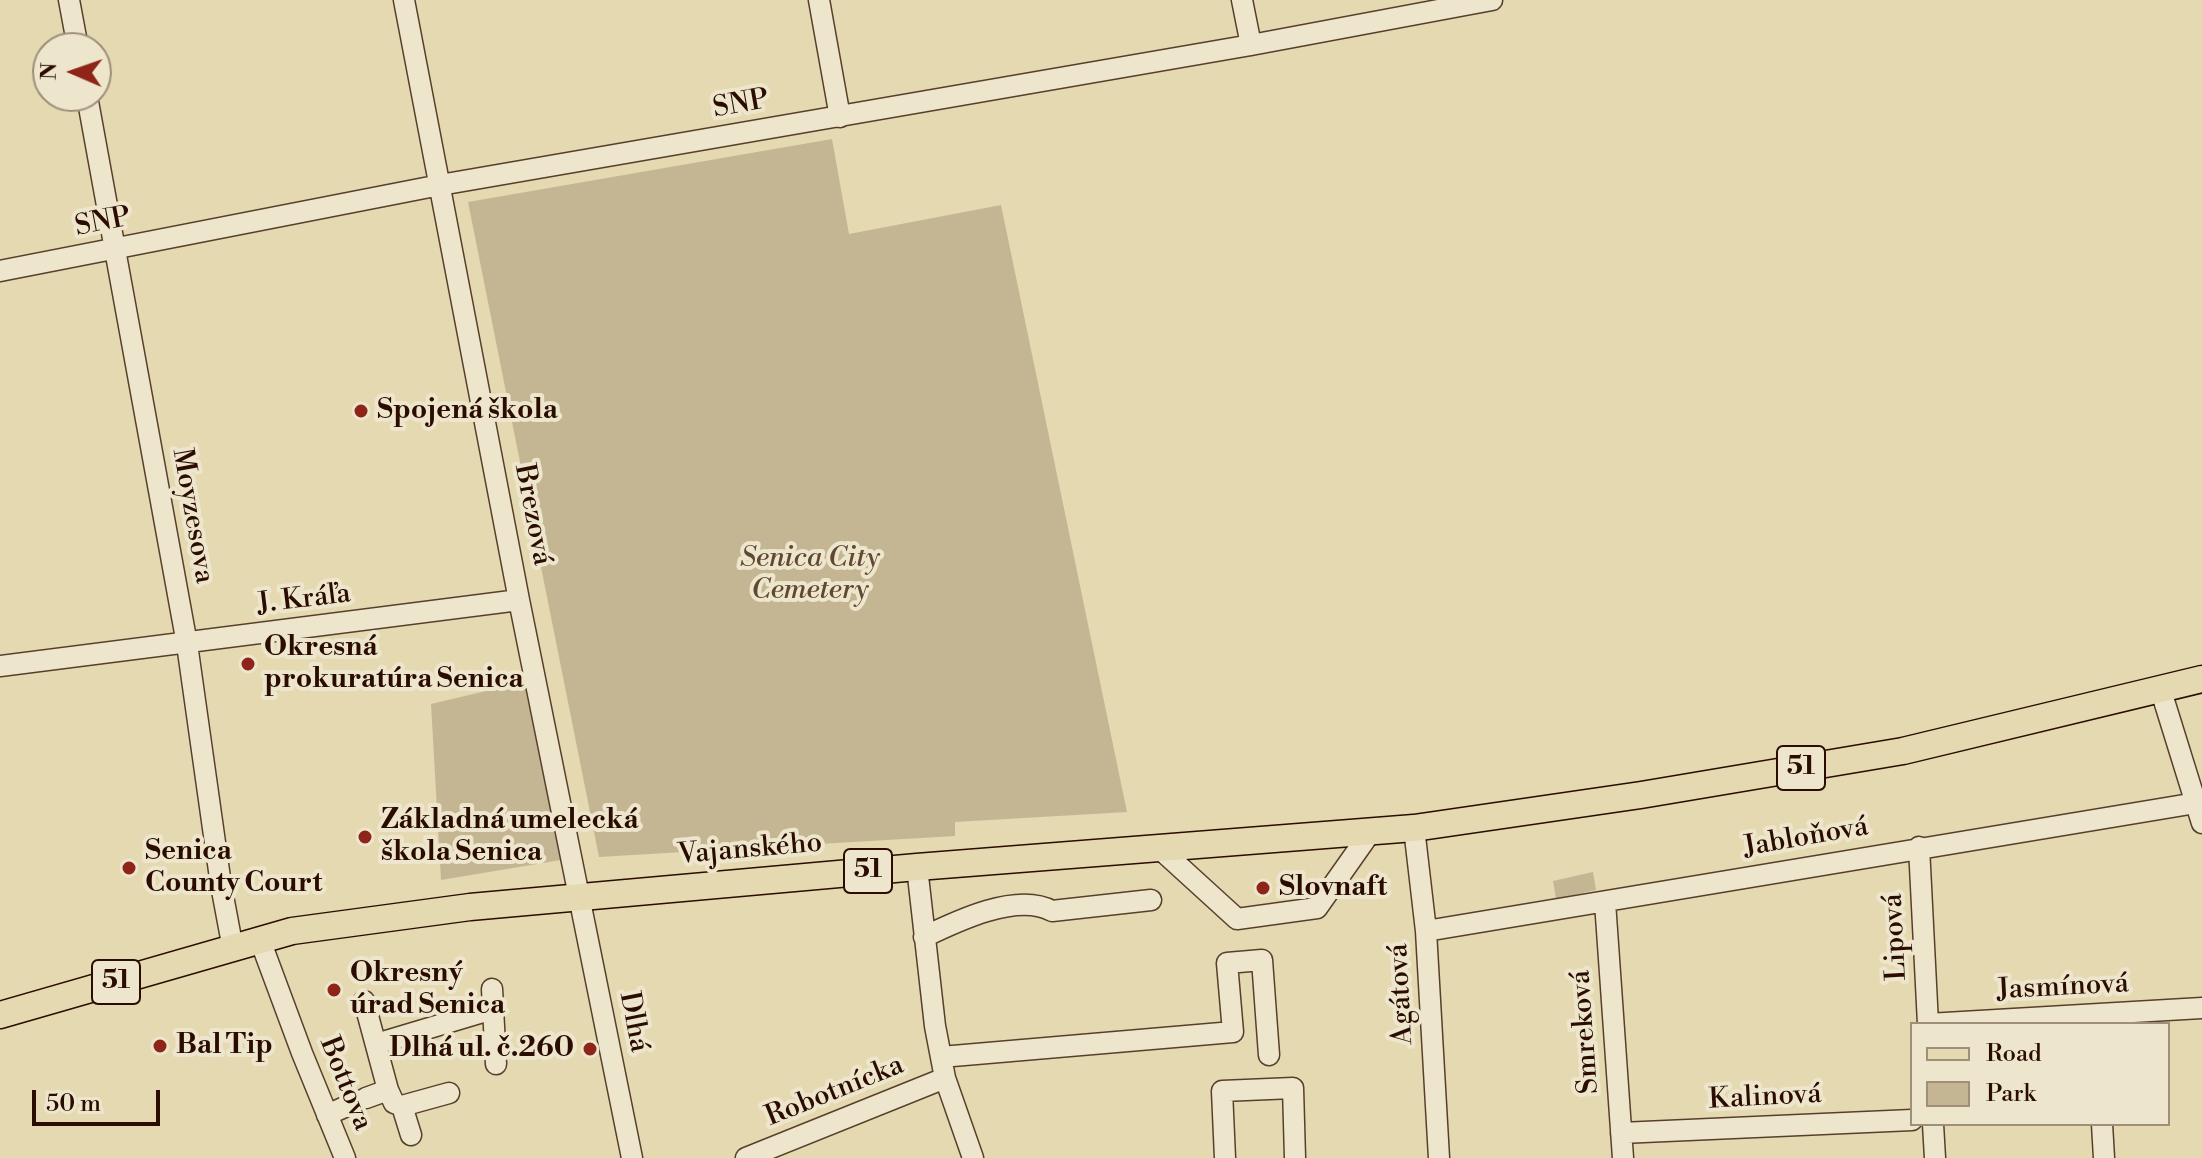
<!DOCTYPE html>
<meta charset="utf-8">
<style>
body{margin:0}
#map{position:relative;width:2202px;height:1158px;overflow:hidden;background:#e4d9b1;font-family:"Libre Bodoni",serif}
canvas{display:block}
.legend{position:absolute;left:1910px;top:1022px;width:260px;height:104px;box-sizing:border-box;background:#ede6cc;border:2px solid #9f8f7a;margin:0;padding:10px 14px;list-style:none;font-size:24px;color:#2a0c00}
.legend li{display:flex;align-items:center;gap:16px;height:40px}
.legend b{width:40px;border:2px solid #9f8f7a}
.north{position:absolute;left:32px;top:32px;width:80px;height:80px;box-sizing:border-box;background:#ede6cc;border:2px solid #9f8f7a;border-radius:50%;rotate:272deg;font-size:22px;font-weight:700;line-height:32px;text-align:center;color:#2a0c00}
.north::after{content:'';display:block;margin:auto;width:28px;height:36px;background:#8f2418;clip-path:polygon(50% 0,100% 100%,50% 72%,0 100%)}
.scale{position:absolute;left:32px;top:1090px;width:128px;height:36px;box-sizing:border-box;border:4px solid #2a0c00;border-top:0;padding-left:10px;font-size:24px;line-height:28px;white-space:nowrap;color:#2a0c00;-webkit-text-stroke:6px #ede6cc;paint-order:stroke}
</style>
<div id="map">
<canvas width="2202" height="1158"></canvas>
<ul class="legend">
<li><b style="height:10px;background:#e4d9b1"></b>Road</li>
<li><b style="height:22px;background:#c4b693"></b>Park</li>
</ul>
<div class="north">N</div>
<div class="scale">50 m</div>
</div>
<script>
const c = document.querySelector('canvas').getContext('2d');
c.lineJoin = 'round';
function fill(path, color) {
  c.fillStyle = color;
  c.fill(path, 'evenodd');
}
function trace(path, color, width, dash) {
  c.strokeStyle = color;
  c.lineWidth = width;
  c.lineCap = dash ? 'butt' : 'round';
  c.setLineDash(dash || []);
  c.stroke(path);
}
function label(font, color, halo, rows, align = 'center') {
  c.font = font + ' "Libre Bodoni",serif';
  c.lineWidth = 8;
  c.setLineDash([]);
  c.textBaseline = 'middle';
  c.strokeStyle = halo;
  c.fillStyle = color;
  for (const [text, x, y, turn = 0] of rows) {
    c.save();
    c.translate(x, y);
    c.rotate((+turn || 0) * Math.PI / 180);
    c.textAlign = isNaN(turn) ? turn : align;
    if (halo) c.strokeText(text, 0, 0);
    c.fillText(text, 0, 0);
    c.restore();
  }
}
const green = new Path2D(`
 M832,139L849,234L1001,205L1127,812L955,822V836L599,857L468,202Z
 M524,682L561,860L441,880L431,704Z
 M1593,872L1596,890L1556,899L1553,881Z`);
const minor = new Path2D(`
 M69,0L78,48
 M404,0L519,600L632,1158
 M819,0L840,117
 M1242,0L1251,45
 M87,96L187,644L221,885L233,949
 M0,271L440,185L1251,45L1492,0
 M0,666L519,600
 M2161,691L2202,823
 M1414,828L1426,931L1439,1158
 M1158,847L1237,919L1317,908L1372,830
 M1919,847L1928,1024L2202,1008
 M917,867L935,1026L945,1078L973,1158
 M1605,902L1623,1158
 M1426,931L2196,803
 M924,937C957,921 1017,892 1052,911L1151,900
 M260,940L302,1053L345,1158
 M492,989L496,1064
 M364,1001L388,1090L366,1098
 M376,1044L493,1009
 M941,1057L1233,1032L1227,963L1262,960L1269,1055
 M388,1090L394,1103L402,1106L411,1135
 M402,1106L449,1093
 M327,1115L358,1101
 M1933,1124L1935,1158
 M2102,1124L2104,1158
 M1621,1133L1912,1120
 M746,1158L945,1078
 M1225,1158L1222,1091L1293,1088L1295,1158`);
const major = new Path2D(`
 M0,1015L292,931L470,907L917,867L1414,828L1641,795L1903,751L2202,679`);
const markers = [
 [361,411,8,"#8f2418"],
 [248,664,8,"#8f2418"],
 [365,837,8,"#8f2418"],
 [129,868,8,"#8f2418"],
 [1263,888,8,"#8f2418"],
 [334,990,8,"#8f2418"],
 [160,1046,8,"#8f2418"],
 [590,1049,8,"#8f2418"]
];
const shields = [
 [1801,768,48],
 [868,871,48],
 [116,982,48]
];
const shieldNames = [
 ["51",1801,768],
 ["51",868,871],
 ["51",116,982]
];
const streetNames = [
 ["SNP",741,105,-10],
 ["SNP",103,223,-11],
 ["Brezová",532,515,79],
 ["Moyzesova",192,516,80],
 ["J. Kráľa",304,600,-7],
 ["Jabloňová",1806,838,-10],
 ["Vajanského",750,850,-5],
 ["Lipová",1896,937,-93],
 ["Jasmínová",2063,988,-3],
 ["Agátová",1402,994,-93],
 ["Dlhá",633,1022,79],
 ["Smreková",1586,1032,-94],
 ["Bottova",345,1084,68],
 ["Robotnícka",835,1092,-22],
 ["Kalinová",1765,1098,-3]
];
const poiNames = [
 ["Spojená škola",377,411],
 ["Okresná",264,648],
 ["prokuratúra Senica",264,680],
 ["Základná umelecká",381,821],
 ["škola Senica",381,853],
 ["Senica",145,852],
 ["County Court",145,884],
 ["Slovnaft",1279,888],
 ["Okresný",350,974],
 ["úrad Senica",350,1006],
 ["Bal Tip",176,1046],
 ["Dlhá ul. č.260",574,1049,"right"]
];
const parkNames = [
 ["Senica City",810,559],
 ["Cemetery",810,591]
];
fill(green, '#c4b693');
trace(minor, '#583f2c', 23);
trace(major, '#2a0c00', 29);
trace(minor, '#ede6cc', 20);
trace(major, '#e4d9b1', 26);
for (const [x, y, r, color] of markers) {
  const dot = new Path2D();
  dot.arc(x, y, r, 0, 2 * Math.PI);
  c.fillStyle = color;
  c.fill(dot);
  trace(dot, '#ede6cc', 3);
}
for (const [x, y, w] of shields) {
  const box = new Path2D();
  box.roundRect(x - w / 2, y - 22, w, 44, 6);
  c.fillStyle = '#ede6cc';
  c.fill(box);
  trace(box, '#2a0c00', 2);
}
label('bold 26px', '#2a0c00', null, shieldNames);
label('28px', '#2a0c00', '#ede6cc', streetNames);
label('bold 28px', '#2a0c00', '#ede6cc', poiNames, 'left');
label('italic 28px', '#604833', '#ede6cc', parkNames);
</script>
